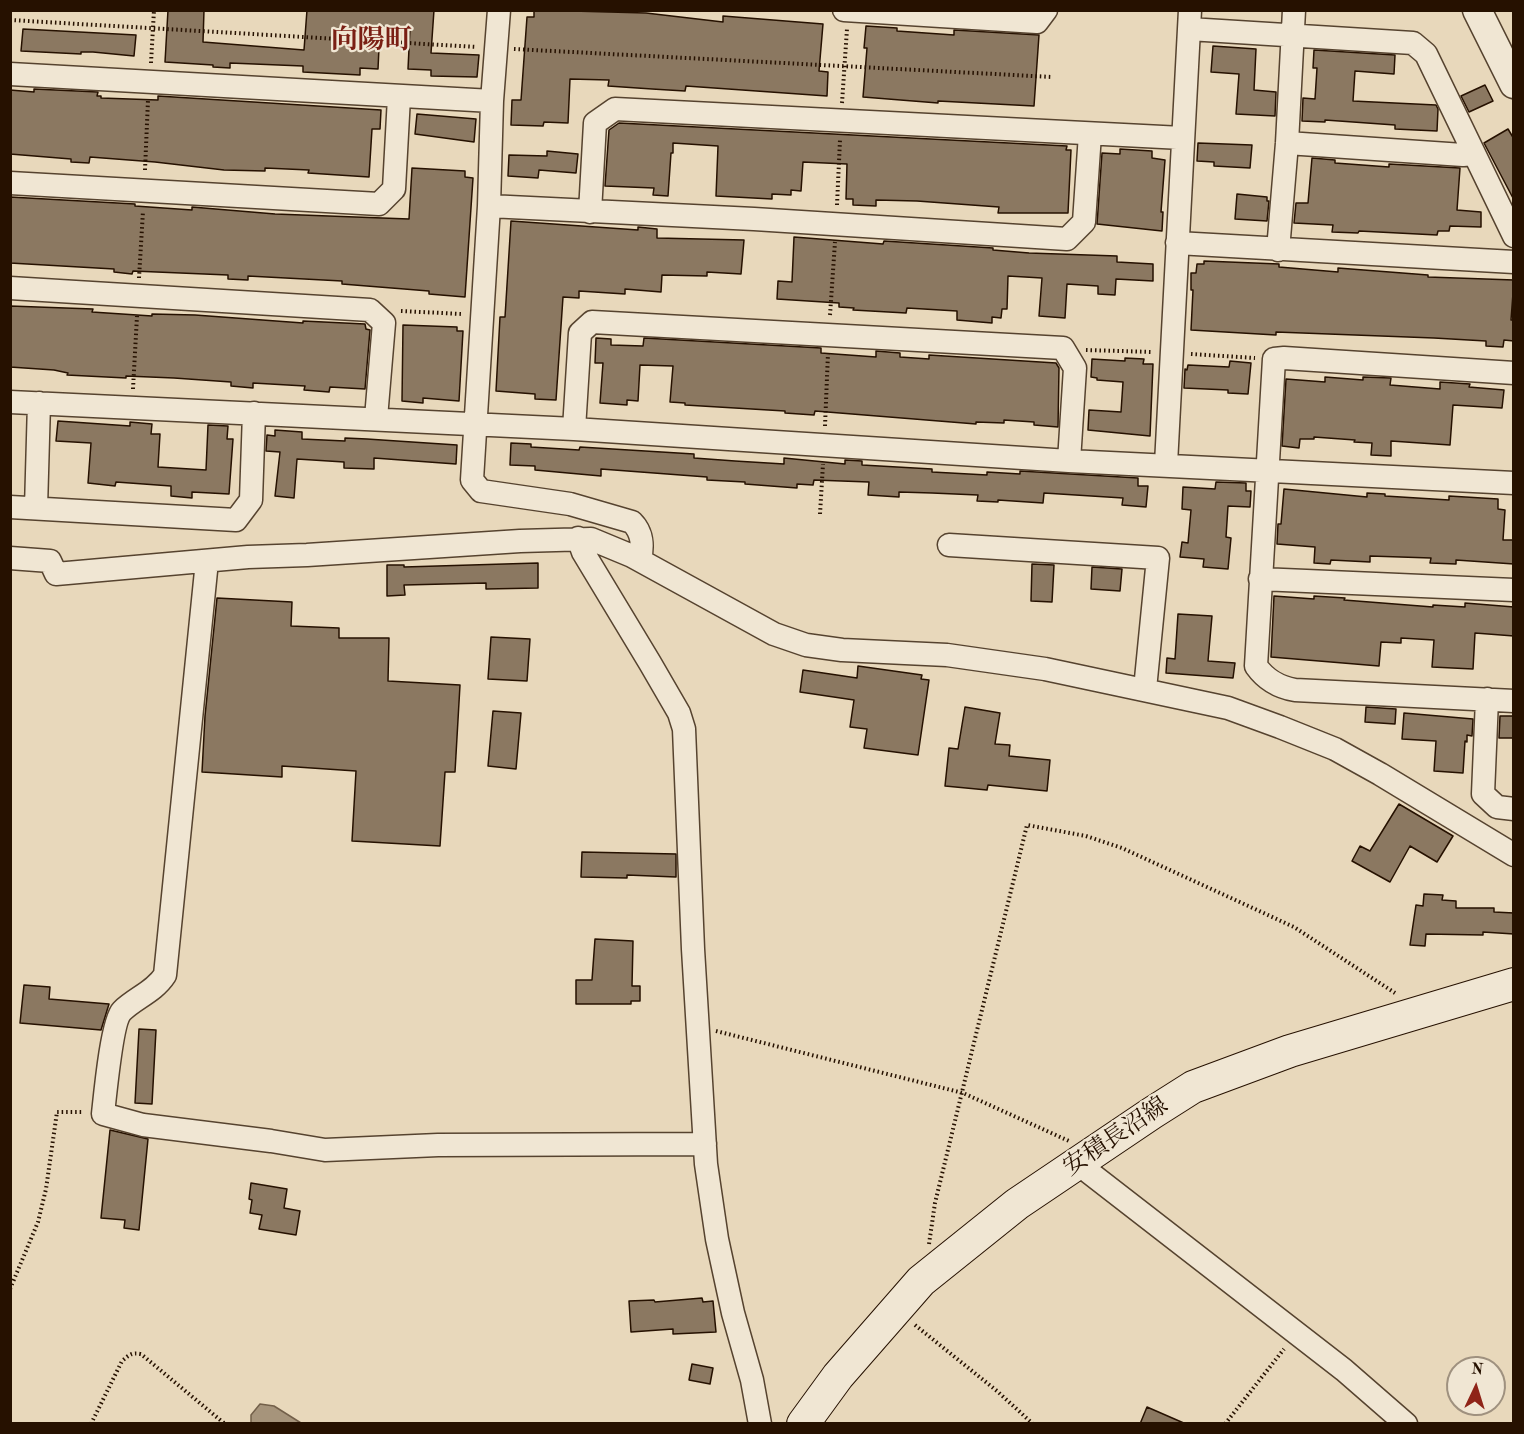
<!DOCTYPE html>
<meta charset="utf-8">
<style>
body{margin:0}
#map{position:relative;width:1524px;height:1434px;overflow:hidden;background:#e8d8bb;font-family:"Old Standard TT",serif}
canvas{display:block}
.frame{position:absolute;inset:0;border:12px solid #261100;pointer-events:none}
.north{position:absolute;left:1446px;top:1356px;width:60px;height:60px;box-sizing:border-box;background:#f0e6d3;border:2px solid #9f917f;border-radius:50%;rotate:4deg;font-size:16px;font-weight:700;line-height:24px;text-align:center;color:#261100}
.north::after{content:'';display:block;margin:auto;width:21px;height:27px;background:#8f2418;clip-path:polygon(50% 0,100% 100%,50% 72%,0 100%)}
</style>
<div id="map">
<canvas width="1524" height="1434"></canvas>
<div class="frame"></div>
<div class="north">N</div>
</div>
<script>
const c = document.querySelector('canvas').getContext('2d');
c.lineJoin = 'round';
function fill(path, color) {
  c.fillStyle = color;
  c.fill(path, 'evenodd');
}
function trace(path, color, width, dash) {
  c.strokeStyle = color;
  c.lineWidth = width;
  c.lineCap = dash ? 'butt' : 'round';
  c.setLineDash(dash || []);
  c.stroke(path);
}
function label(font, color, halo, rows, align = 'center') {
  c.font = font + ' "Old Standard TT","Noto Serif JP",serif';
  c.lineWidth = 4.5;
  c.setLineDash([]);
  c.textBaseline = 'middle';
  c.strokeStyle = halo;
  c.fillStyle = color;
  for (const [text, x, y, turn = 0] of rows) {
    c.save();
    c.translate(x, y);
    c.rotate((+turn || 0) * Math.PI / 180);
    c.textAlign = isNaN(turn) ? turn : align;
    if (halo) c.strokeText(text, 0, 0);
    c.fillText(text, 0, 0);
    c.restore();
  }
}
const water = new Path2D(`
 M260,1404L274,1406L301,1423H251V1415Z`);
const building = new Path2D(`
 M168,10H204L203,42L304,50L307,10H434L431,53L479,55L477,77L431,76V70L408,69L410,28L380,26L378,69L360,68V75L303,72V66L230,63V68L213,67V65L165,62Z
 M534,10L646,13L723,22V16L823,24L819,71L828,72L827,96L686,86L685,91L652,89L608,86L609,80L570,79L568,123L544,122L543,126L511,125L512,100H521L527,17H534Z
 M866,26L897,28V31L954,35V30L1039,35L1034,106L938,101V103L863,97L867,48H864Z
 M23,29L136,35L134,56L93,52H81V54L21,51Z
 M1213,46L1256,49L1254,90L1276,92L1275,116L1236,114L1239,74L1211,72Z
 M1314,50L1395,55L1394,74L1355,71L1353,101L1436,105L1438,109L1437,131L1395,129V125L1325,120V122L1302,121L1303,98L1315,99L1317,68H1313Z
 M1485,85L1493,101L1469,112L1461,96Z
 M34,89L98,92L97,96H101V98L158,100V96L381,110L380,129H372L369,177L308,173L309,170L265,168V171L224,170L155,162L90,157L89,163L71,162V159L10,154V90L34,92Z
 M417,114L476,119L474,142L415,134Z
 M619,123L1067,146L1066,150H1071L1068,213H998L999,207L917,201L876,200V206L853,205V199H846L847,164L803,162L801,191L791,190V195L772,194V199L716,196L718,146L673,143V153H671L668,196L653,195L654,188L605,186L609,130Z
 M1508,129L1514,139V200L1484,143Z
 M1198,143L1252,145L1250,168L1214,166V162L1197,161Z
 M1120,149L1152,151V158L1165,160L1161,212H1163L1162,231L1097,224L1102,153L1120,154Z
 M547,151L578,154L576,173L539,170L538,178L508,176L509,155L547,156Z
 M1312,158L1335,160V163L1389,167V164L1460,168L1457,210L1481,212V227L1450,226L1449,231H1438L1437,235L1359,231L1358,233L1332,232L1333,225L1294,223L1296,203H1308Z
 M412,168L465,171V177L473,178L465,297L429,294V291L342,284V281L248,276V280L228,279V275L133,271L132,274L114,272V269L10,263V197L135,204V206L192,210V207L275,214L409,219Z
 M1237,194L1267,197V201H1269L1267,221L1235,219Z
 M511,221L638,230V227L657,229V238L744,240L741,274L707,272V276L662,275L661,292L625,289V294L579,291V298L563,297L556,400L535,399V394L496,391L500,317H505Z
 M794,237L883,244L884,241L993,248V250L1029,253L1117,256V262L1153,264V281L1116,279L1115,295L1098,294V286L1067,284L1065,318L1039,316L1042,278L1008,276L1007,309H1002L1001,318L992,317V323L957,320V311L907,308L906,313L853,310L854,308L839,307V303L777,299L778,281L792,282Z
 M1204,261L1279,264V267L1338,272V268L1428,275V277L1514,280L1511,320H1514V341L1504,340L1503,347L1486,346V341L1434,338L1276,332V335L1191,330L1193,290H1191V273H1196L1197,264H1204Z
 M10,306L93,309L92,312L152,316V314L195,315L303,323V321L365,324L366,329L370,330L365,389L330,387L329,392L304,390L305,386L253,383V388L231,386V382L174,378L126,376V378L67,375L68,373L54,370L10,367Z
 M403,325L457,327V331H463L459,401L423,398V403L402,401Z
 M596,338L611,339V345L643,346L644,338L821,348V353L876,357V351L900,353V357L929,359V355L1056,363L1059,368L1058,427L1034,425V422L1004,420V423L976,422V424L815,411L814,415L785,413V411L685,405V403L670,402L673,366L640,365L638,401L627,400V405L600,403L603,363H595Z
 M1125,358L1144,359L1143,364H1153L1150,436L1088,430L1089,410L1121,412L1123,382L1097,380V378L1091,377L1092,359L1125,361Z
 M1230,361L1251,363L1248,394L1228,393V390L1184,388L1185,369L1187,370L1188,365L1229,367Z
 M1325,377L1363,380V377L1391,378L1390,385L1440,389V382L1470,384L1469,387L1504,390L1502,408L1453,405L1450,445L1391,441V456L1371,455L1372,443L1354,442L1355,440L1314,437V439H1300L1299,448L1282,446L1286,379L1325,382Z
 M58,421L130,426V422L152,424L151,434H160L158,467L206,470L208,425L228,426L227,439H233L229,494L192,492V498L171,496V486L116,482L115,486L88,483L91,443L56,441Z
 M275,430L302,432V439L345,441V438L367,439L457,445L456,464L374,458V469L344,468V462L297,459L294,498L275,496L280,452L266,451L267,435L275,436Z
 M511,443L531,444V447L579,450L580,447L694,454V458L735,461L784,464V458L845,464V460L862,461V465L932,469V472L987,475V472L1020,474V471L1138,478V486H1148L1146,507L1122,505L1123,498L1044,493L1043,503L998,500V502L977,501L978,495L932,493L899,492V497L868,495L869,482L814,480L813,485L797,484V488L745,484V482L707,480V477L601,469V476L535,470V466L510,465Z
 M1216,482L1246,483V491H1251L1250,507L1228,506L1226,537L1231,538L1228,569L1203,567L1204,559L1180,557L1182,542L1188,543L1191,510L1182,509L1183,487L1215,489Z
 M1284,489L1367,497V493L1385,494V496L1449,500V496L1498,499V509L1505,510L1503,540H1514V564L1456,560V564L1430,563L1431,558L1370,556V562L1331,560L1330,564L1314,563L1315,547L1277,544L1278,524H1281Z
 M538,563V588L486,589V583L404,585L405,595L387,596V565H404V567Z
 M1032,564L1054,565L1052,602L1031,601Z
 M1092,567L1122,569L1120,591L1091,589Z
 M1274,596L1314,599V596L1345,598L1344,600L1433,607V605L1465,607V603L1514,607V636L1475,633L1473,669L1432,667L1434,640L1401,638V643L1381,642L1379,666L1271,657Z
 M217,598L292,602L291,626L339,628V638H389L388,681L460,685L455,772H445L440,846L352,841L356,771L282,766V777L202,772L205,716Z
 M1178,614L1212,616L1208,661L1235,663L1233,678L1166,673L1167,658L1175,659Z
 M491,637L530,639L527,681L488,679Z
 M858,666L922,675L921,679L929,680L918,755L864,748L867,729L850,727L854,700L800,692L803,670L857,678Z
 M965,707L1000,713L995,744L1010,745L1009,756L1050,760L1047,791L988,785L987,790L945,786L949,748L958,749Z
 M1366,707L1396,709L1395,724L1365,722Z
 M493,711L521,713L516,769L488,766Z
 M1404,713L1473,719L1472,736L1467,735V742L1465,741L1463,773L1434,771L1436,741L1402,739Z
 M1500,716H1514V738H1499Z
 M1399,804L1453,836L1437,862L1410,846L1390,882L1352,861L1360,846L1370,851Z
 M582,852L676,854V877L627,875V878L581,877Z
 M1424,894L1443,895L1442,900L1456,901V908H1494V912L1514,913V934L1483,932V935L1426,934L1425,946L1410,945L1416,905L1423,906Z
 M595,939L633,941L632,986H640V1001H631V1004H576V980H592Z
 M24,985L50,987L49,999L109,1004L101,1030L20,1023Z
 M139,1029L156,1030L152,1104L135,1103Z
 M110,1130L148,1139L139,1230L124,1228L125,1220L101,1218Z
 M251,1183L287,1189L284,1208L300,1211L296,1235L259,1229L262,1215L250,1213L252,1200L249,1199Z
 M702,1298L703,1302L713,1301L716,1332L673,1334V1329L631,1332L629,1301L654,1300L655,1302Z
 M692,1364L713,1368L710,1384L689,1380Z
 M1147,1407L1186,1424H1140Z`);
const path = new Path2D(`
 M10,20L477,47
 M514,49L1052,77
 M151,63L154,10
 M842,103L847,29
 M145,170L148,100
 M837,205L840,140
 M139,278L143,211
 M401,311L462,314
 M830,315L835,242
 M1086,350L1153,352
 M1191,354L1255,358
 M133,389L137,316
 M825,426L828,353
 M820,514L823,464
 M716,1031L963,1093L1069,1141
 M929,1244L935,1203L1027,825L1086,836L1122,848L1294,927L1395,993
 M10,1289L38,1222L46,1189L57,1112H84
 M915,1325L997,1391L1033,1424
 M91,1424L122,1361C129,1355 132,1352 141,1354L225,1424
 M1225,1424L1284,1349`);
const minor = new Path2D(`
 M499,10L492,101L489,206L472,480L481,491L570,504L632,522C643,533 643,546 640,560
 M844,10L1037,22L1046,10
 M1189,29L1413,43L1426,54L1514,236
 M10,74L492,101
 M1287,143L1463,155L1474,154
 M10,183L379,204L394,189L399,97
 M489,206L754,219L1067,239L1084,222L1090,134
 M590,212L595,123L615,109L1182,138
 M1177,243L1514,262
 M1278,250L1287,143L1294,10
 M10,288L370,310L384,323L376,418
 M1514,373L1284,358L1274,359L1256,666C1266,680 1278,687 1295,690L1514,701
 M10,402L574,429L1069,461L1514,483
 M574,429L580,333L592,322L1063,348L1075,368L1069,461
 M1166,464L1190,10
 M10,507L236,520L251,500L254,413
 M36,508L39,403
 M578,538L583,552L650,663L679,713L684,729L693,949L706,1164L717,1239L733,1313L752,1380L760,1424
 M949,545L1158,558L1145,689
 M10,558L50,561L56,574L248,557L307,555L520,541L591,539L632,556L774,634L806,645L842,650L947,655L1045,669L1228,708L1280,727L1335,749L1380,774L1514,855
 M207,561L165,975C154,992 135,998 122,1011C112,1021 105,1096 103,1114L143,1125L271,1141L325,1150L438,1145L705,1144
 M1260,579L1514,590
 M1487,699L1483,794L1497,807L1514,809
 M1077,1163L1344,1370L1406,1424`);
const tertiary = new Path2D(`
 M1477,10L1514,84`);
const secondary = new Path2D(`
 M803,1424L838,1376L921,1281L1017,1204L1152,1113L1193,1087L1290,1051L1514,984`);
const streetNames = [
 ["安積長沼線",1116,1137,-34]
];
const quarterNames = [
 ["向陽町",371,41]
];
fill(water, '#a6947b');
trace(water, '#73604a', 1.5);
fill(building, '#8b7861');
trace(building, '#261100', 1.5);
trace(minor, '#56432f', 25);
trace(tertiary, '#56432f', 31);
trace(secondary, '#261100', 34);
trace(path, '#261100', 4, [1.5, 3]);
trace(minor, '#f0e6d3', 22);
trace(tertiary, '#f0e6d3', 28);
trace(secondary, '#f0e6d3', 32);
label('24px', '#261100', '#f0e6d3', streetNames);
label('bold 27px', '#7a1f14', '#f0e6d3', quarterNames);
</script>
